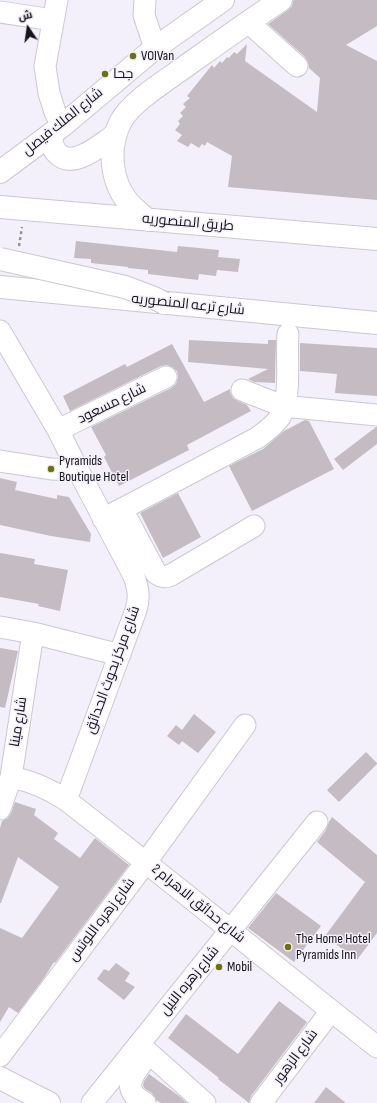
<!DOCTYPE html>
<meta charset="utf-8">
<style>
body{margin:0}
#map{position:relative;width:377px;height:1103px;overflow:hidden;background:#f4f0fb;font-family:"Sofia Sans Condensed",Cairo,sans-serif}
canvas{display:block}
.north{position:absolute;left:8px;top:8px;width:40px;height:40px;-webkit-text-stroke:3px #f4f0fb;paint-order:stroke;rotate:347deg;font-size:11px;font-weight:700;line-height:16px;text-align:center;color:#161418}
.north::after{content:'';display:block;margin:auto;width:14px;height:18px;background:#161418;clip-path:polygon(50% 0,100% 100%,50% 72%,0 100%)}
</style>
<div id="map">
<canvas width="377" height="1103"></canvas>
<div class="north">ش</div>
</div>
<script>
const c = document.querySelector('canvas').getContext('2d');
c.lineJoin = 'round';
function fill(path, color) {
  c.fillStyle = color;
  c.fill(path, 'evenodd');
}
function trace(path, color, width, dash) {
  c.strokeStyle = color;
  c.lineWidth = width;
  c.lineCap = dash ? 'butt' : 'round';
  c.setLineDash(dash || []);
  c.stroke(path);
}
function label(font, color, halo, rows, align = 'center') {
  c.font = font + ' "Sofia Sans Condensed",Cairo,sans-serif';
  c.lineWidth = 3;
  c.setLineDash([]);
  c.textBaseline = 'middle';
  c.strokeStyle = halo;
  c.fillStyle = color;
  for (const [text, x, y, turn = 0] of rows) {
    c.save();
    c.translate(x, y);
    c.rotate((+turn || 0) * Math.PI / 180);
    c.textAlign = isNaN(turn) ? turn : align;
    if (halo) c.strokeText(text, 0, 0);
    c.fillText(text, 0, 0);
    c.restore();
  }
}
const building = new Path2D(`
 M294,0H377V26L346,45L377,61V200L228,187L232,156L207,142L205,146L202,144L199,148L191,143L188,147L177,141L182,135L175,130L180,124L178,121L183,116L180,113L186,107L183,104L190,98L187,96L212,65L214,68L220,61L222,63L227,57L229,58L234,52L237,54L247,44L245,61L317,112L320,78L309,68L308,62L305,57L268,24L288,10L292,6L293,1Z
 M76,241L177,252L178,246L219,250L218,257L240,259L238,272L217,270L216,276L199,274L198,280L148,274V270L128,268V267L91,263V259L74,258Z
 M189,340L268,344V340H276L275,383L254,382L248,379L268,369L188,362Z
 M300,343L377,348V396L335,393L337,374L300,371Z
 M172,344L204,402L230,389V392L233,398L238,401L247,405L251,411L187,445L189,450L119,486L104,457L106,455L91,427L171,388L176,384L178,378L177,371L172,367L167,365L161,366L70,411L63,396L125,364L127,367Z
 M305,420L309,421L334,469L252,511L229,466L263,449L284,431Z
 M376,427H377V444L343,470L334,459Z
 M0,478L17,482L15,490L57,499V495L69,497L91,534L90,542L51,536L0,525Z
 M178,493L201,537L163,558L140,513Z
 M0,553L35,559L34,564L68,570L60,611L38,606L39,604L0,597Z
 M0,648L18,651L5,708L0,707Z
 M194,714L216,732L198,753L182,741L179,745L167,736L176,725L182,730Z
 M366,752L377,763V764L339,802L327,790Z
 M15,802L36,809L34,815L58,833L54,839L80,858L95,838L129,865L55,963L54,962L44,978L18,1013L9,1007L0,1022V928L22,938L59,887L18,857L1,903H0V828L2,821L8,818L11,813Z
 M332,817L377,855V933L357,960L325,936L365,882L317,842L326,830L329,822Z
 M276,893L321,926L294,962L248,928Z
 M116,963L130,973L125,981L135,987L124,1000L97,979L104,969L109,971Z
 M279,1001L307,1022L251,1096L249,1103L218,1079L219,1078L168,1038L186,1014L238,1054Z
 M149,1074L179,1096L187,1103H161L156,1100L152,1093L144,1088L143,1085L144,1081Z
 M326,1087L346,1103H314Z`);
const path = new Path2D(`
 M19,246L22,227`);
const minor = new Path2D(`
 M57,0L45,66L49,93L55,112L62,126
 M145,0L144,15L155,48
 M0,12L53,20
 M248,22L297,66
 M0,331L58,430L78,470L134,576C138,588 140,597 136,610L66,800
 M242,390L275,403L293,407L377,415
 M58,430L166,377
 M0,461L51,469L78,470
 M122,509L156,573C161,577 165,578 171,575L254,526
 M103,519L257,438C265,432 274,426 280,417C292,396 286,358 288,334
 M0,627L33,633L120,655
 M11,777C31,781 48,788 66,800C171,881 273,965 377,1047
 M0,809L11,777L33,633
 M140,1045L205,1103
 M0,1056L146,862L245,725
 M92,1103L317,822
 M145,1103C141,1100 135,1097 133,1093C124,1080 142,1064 149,1054
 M261,1103L331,1011`);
const major = new Path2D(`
 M52,133C51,140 51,147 57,153C73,170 100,145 115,135
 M0,172L62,126L155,48L223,0
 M0,207L377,239
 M148,220C144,217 140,214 136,210C111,189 106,150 121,121C132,101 167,80 186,66C217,44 249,21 281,0
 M0,287L377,323
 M0,1078L49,1103`);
const majorBridge = new Path2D(`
 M0,259L125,287L154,298L164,303`);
const markers = [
 [133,56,4,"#6e6f13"],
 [105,74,4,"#6e6f13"],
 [51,469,4,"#6e6f13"],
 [288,947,4,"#6e6f13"],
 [219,967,4,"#6e6f13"]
];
const poiNames = [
 ["VOIVan",141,56],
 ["جحا",113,74],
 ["Pyramids",59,461],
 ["Boutique Hotel",59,477],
 ["The Home Hotel",296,939],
 ["Pyramids Inn",296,955],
 ["Mobil",227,967]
];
const streetNames = [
 ["شارع الملك فيصل",63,122,-39],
 ["طريق المنصوريه",188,223,5],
 ["شارع ترعه المنصوريه",188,305,6],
 ["شارع مسعود",112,404,-26],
 ["شارع مركز بحوث الحدائق",113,670,-70],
 ["شارع مينا",19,722,-81],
 ["شارع حدائق الاهرام 2",198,904,39],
 ["شارع زهره اللوتس",102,920,-53],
 ["شارع زهره النيل",190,981,-51],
 ["شارع الزهور",296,1057,-53]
];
fill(building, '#c5bbc2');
trace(minor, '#ccc8d2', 23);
trace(major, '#ccc8d2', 24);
trace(path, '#939098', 2.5, [3, 3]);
trace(minor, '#fff', 21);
trace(major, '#fff', 22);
trace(majorBridge, '#ccc8d2', 24, []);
trace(majorBridge, '#fff', 22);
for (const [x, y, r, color] of markers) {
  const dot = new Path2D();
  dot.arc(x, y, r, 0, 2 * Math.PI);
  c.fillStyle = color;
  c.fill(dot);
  trace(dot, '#f4f0fb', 1.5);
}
label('14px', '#161418', '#f4f0fb', poiNames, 'left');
label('14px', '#161418', '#f4f0fb', streetNames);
</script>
